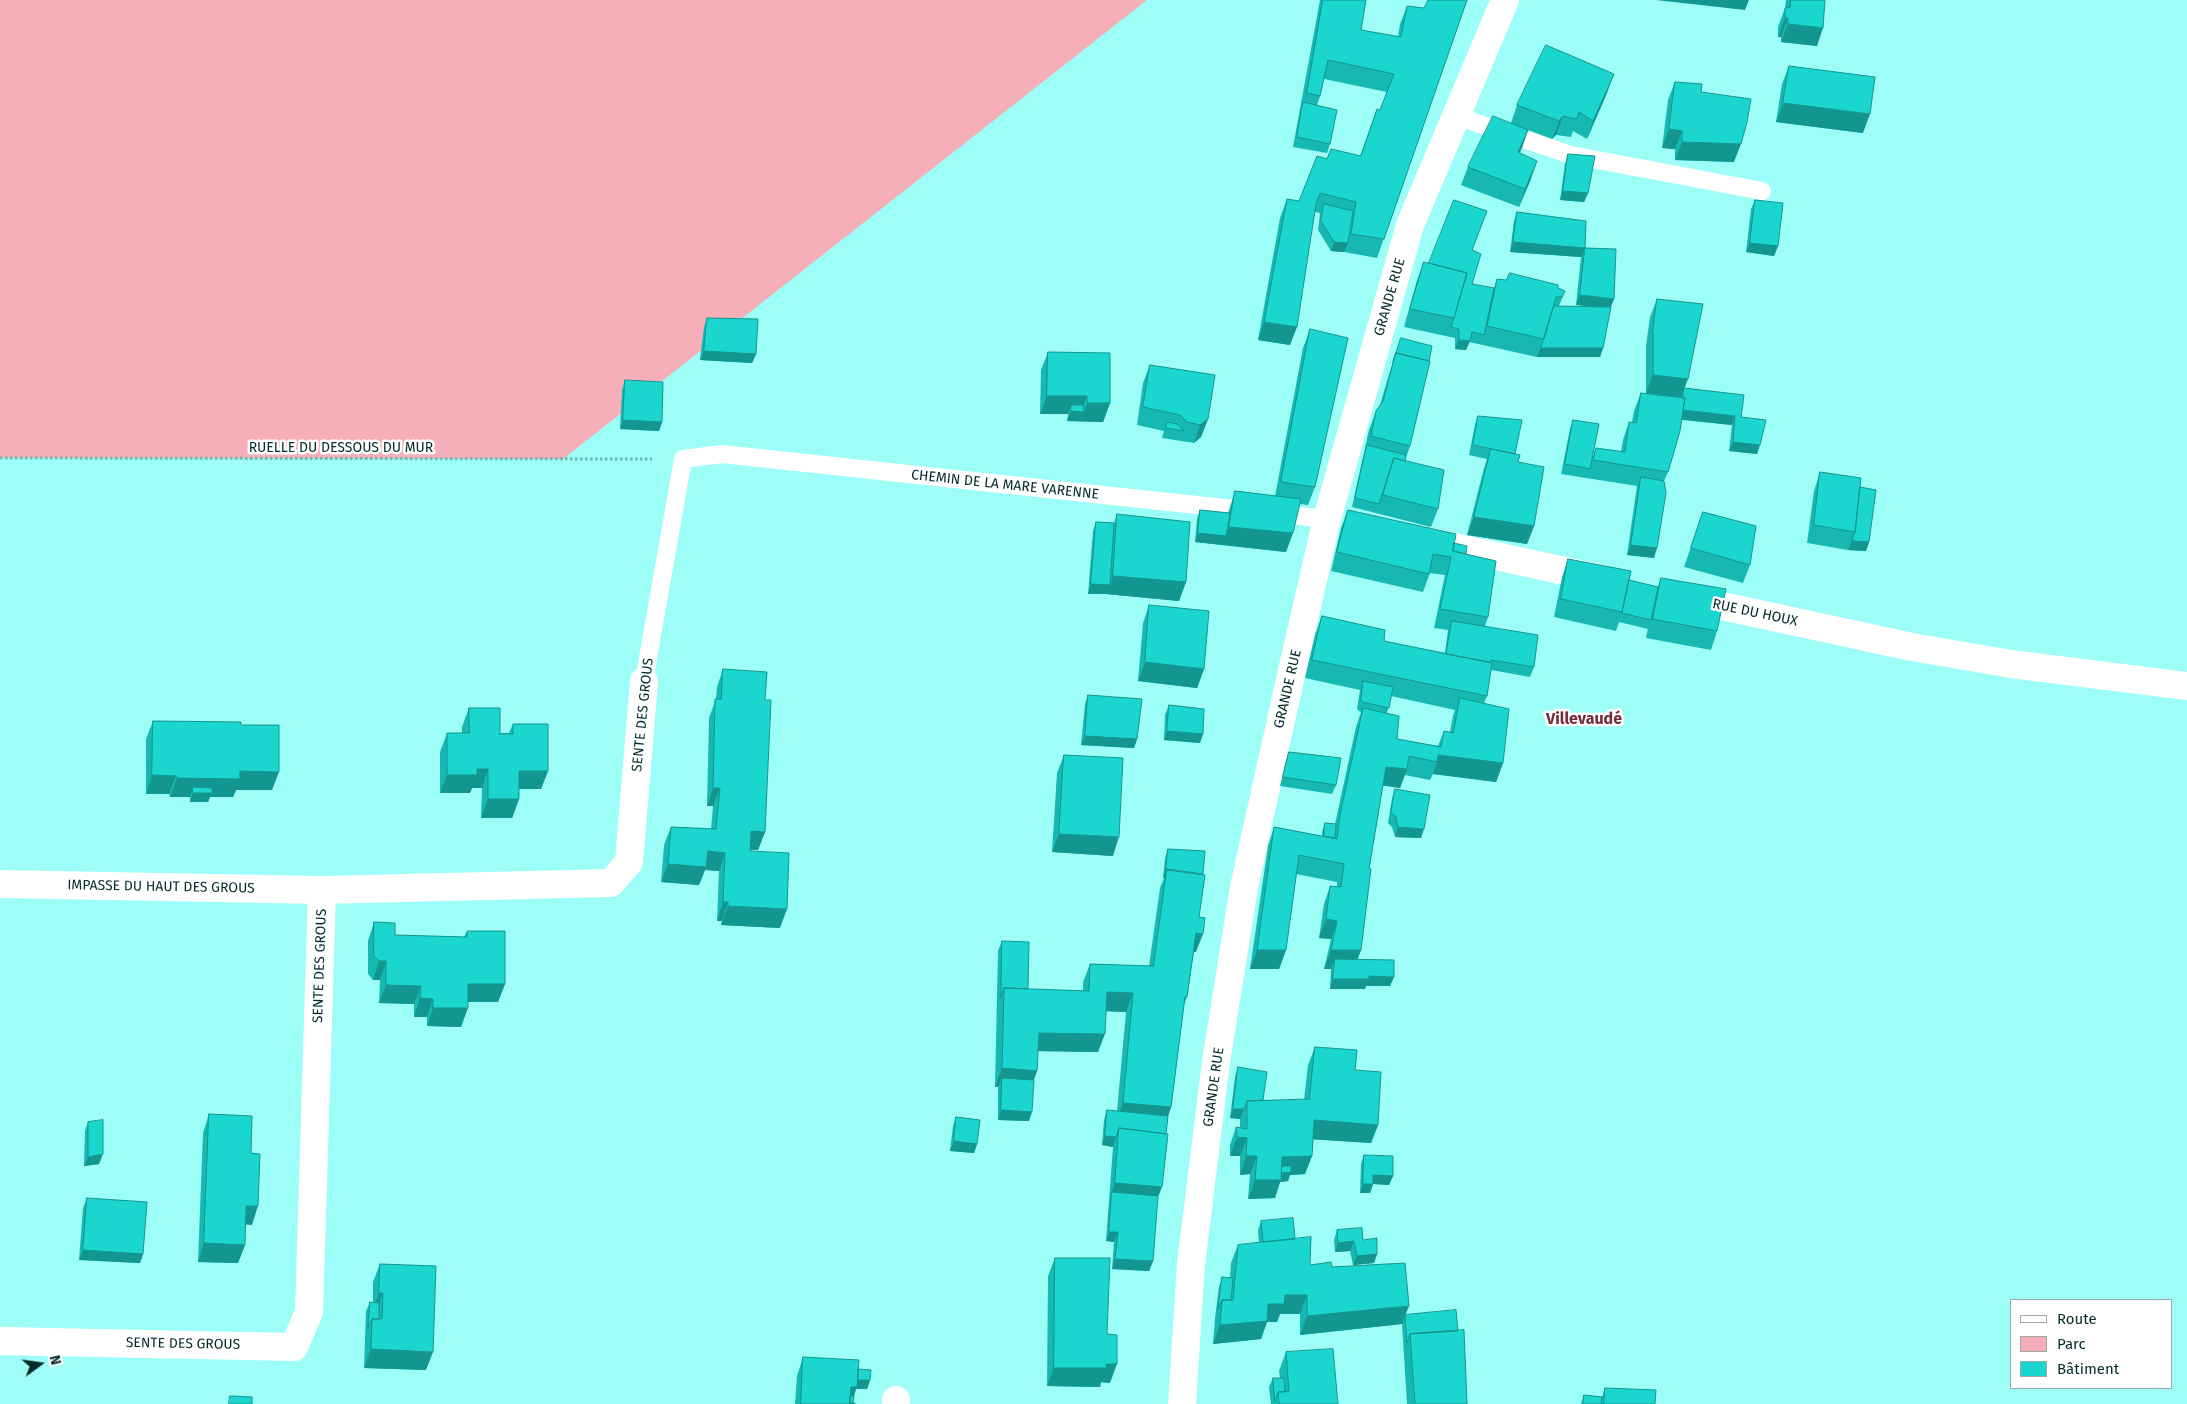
<!DOCTYPE html>
<meta charset="utf-8">
<style>
body{margin:0}
#map{position:relative;width:2187px;height:1404px;overflow:hidden;background:#9dfef7;font-family:"Fira Sans",sans-serif}
canvas{display:block}
.legend{position:absolute;left:2010px;top:1299px;width:162px;height:90px;box-sizing:border-box;background:#fff;border:1px solid #99aaa9;margin:0;padding:6px 9px;list-style:none;font-size:15px;color:#002b29}
.legend li{display:flex;align-items:center;gap:10px;height:25px}
.legend b{width:25px;border:1px solid #99aaa9}
.north{position:absolute;left:15px;top:1339px;width:50px;height:50px;-webkit-text-stroke:4px #fff;paint-order:stroke;rotate:76deg;font-size:14px;font-weight:700;line-height:20px;text-align:center;color:#002b29}
.north::after{content:'';display:block;margin:auto;width:18px;height:22px;background:#002b29;clip-path:polygon(50% 0,100% 100%,50% 72%,0 100%)}
</style>
<div id="map">
<canvas width="2187" height="1404"></canvas>
<ul class="legend">
<li><b style="height:6px;background:#fff"></b>Route</li>
<li><b style="height:14px;background:#f6aeb8"></b>Parc</li>
<li><b style="height:14px;background:#1bd6ce"></b>Bâtiment</li>
</ul>
<div class="north">N</div>
</div>
<script>
const c = document.querySelector('canvas').getContext('2d');
c.lineJoin = 'round';
function fill(path, color) {
  c.fillStyle = color;
  c.fill(path, 'evenodd');
}
function trace(path, color, width, dash) {
  c.strokeStyle = color;
  c.lineWidth = width;
  c.lineCap = dash ? 'butt' : 'round';
  c.setLineDash(dash || []);
  c.stroke(path);
}
function label(font, color, halo, rows, align = 'center') {
  c.font = font + ' "Fira Sans",sans-serif';
  c.lineWidth = 5;
  c.setLineDash([]);
  c.textBaseline = 'middle';
  c.strokeStyle = halo;
  c.fillStyle = color;
  for (const [text, x, y, turn = 0] of rows) {
    c.save();
    c.translate(x, y);
    c.rotate((+turn || 0) * Math.PI / 180);
    c.textAlign = isNaN(turn) ? turn : align;
    if (halo) c.strokeText(text, 0, 0);
    c.fillText(text, 0, 0);
    c.restore();
  }
}
const green = new Path2D(`
 M0,0H1147L563,459L0,458Z`);
const path = new Path2D(`
 M0,458L652,459`);
const service = new Path2D(`
 M1456,116L1571,155L1762,191
 M644,681L683,459L722,454L1327,519`);
const minor = new Path2D(`
 M1431,542L1602,579
 M1685,598L1912,647L2011,664L2187,686
 M0,884L322,890L611,883L629,862L644,681
 M0,1341L294,1347L309,1312L322,890
 M896,1404V1400
 M1182,1404L1191,1264L1216,1062L1244,887L1294,662L1327,519L1410,225L1505,0`);
const wall = new Path2D(`
 M1320,0H1366L1361,30L1398,37L1400,24L1407,6L1424,8L1467,0L1377,258L1344,252L1331,251L1318,230L1320,213L1315,212L1290,345L1258,340L1280,218L1287,199L1299,201L1327,159L1360,156L1377,109L1380,110L1387,92L1324,79L1320,96L1317,105L1330,144L1327,153L1293,147Z
 M1786,0H1825L1817,46L1781,42V37H1778V27L1785,8Z
 M1789,66L1863,133L1776,122L1782,84Z
 M1675,82L1701,92L1734,162L1675,160V149L1662,148L1668,100Z
 M1607,93L1587,139L1573,131L1571,137L1556,135L1552,139L1528,130L1520,152L1531,179L1519,207L1461,185L1468,167L1511,123L1517,105Z
 M1568,154L1588,193L1584,202L1560,200L1565,164Z
 M1755,200L1778,246L1774,256L1746,252L1751,209Z
 M1517,212L1585,248L1614,299L1611,307L1603,348L1600,357H1537L1469,342L1466,350L1455,349V338L1404,327L1417,280L1424,262L1429,263L1472,250V284L1494,288L1497,279L1558,288L1565,291L1559,306L1596,307L1576,305L1581,257L1510,252L1514,221Z
 M1657,299L1684,388L1741,417L1757,454L1729,451L1732,425L1682,420L1668,472L1664,481L1654,558L1627,555L1637,486L1561,474L1570,429L1573,420L1592,460L1596,448L1621,452L1623,440L1629,422H1632L1634,411L1641,393H1646V346L1650,317Z
 M707,318L756,354L752,363L700,360L704,327Z
 M1310,329L1315,487L1308,505L1299,504L1286,552L1195,542L1197,519L1200,510L1228,513L1235,491L1275,496L1303,348Z
 M1401,338L1429,361L1410,446L1405,461L1438,509L1431,527L1352,507L1369,430L1376,411L1380,405L1390,371Z
 M1048,352L1110,403L1103,422L1067,421L1068,414H1040L1041,370Z
 M1150,365L1208,419L1201,437L1194,443L1162,438L1164,431L1137,425L1143,383Z
 M625,380L662,422L659,431L620,429L622,390Z
 M1478,416L1515,454L1534,526L1527,544L1467,535L1484,468L1487,459L1469,455L1475,425Z
 M1820,472L1860,487L1869,542L1866,551L1848,550L1807,543L1814,491Z
 M1348,510L1454,543L1466,554L1488,617L1485,626L1534,667L1530,677L1491,670L1487,696L1484,703L1503,763L1496,782L1433,774L1430,780L1405,775L1400,788L1383,785L1369,869L1361,950L1357,960L1394,977L1390,986H1366L1365,989H1330L1331,969H1324L1331,939L1319,938L1324,904L1330,886L1337,887V882L1296,874L1286,950L1279,969H1250L1268,846L1274,827L1322,836V832L1325,823L1335,824L1356,727L1361,712L1359,711L1357,709L1360,690L1305,678L1315,635L1322,616L1384,641L1445,653L1448,630L1434,628L1445,575L1430,573L1423,592L1331,571L1341,528ZM1391,696L1455,710L1453,716L1450,732L1444,731L1438,746L1397,739L1387,713Z
 M1703,512L1750,565L1743,583L1684,567Z
 M1117,514L1186,582L1179,601L1106,594H1088L1093,531L1096,522L1114,523Z
 M1568,559L1629,580L1658,587L1661,578L1717,631L1711,650L1646,638L1648,628V629L1619,622L1616,631L1554,617L1562,577Z
 M1149,605L1204,669L1197,688L1138,681L1143,623Z
 M723,669L765,700V832L758,850H751L750,851L780,928L721,925L722,921H717L719,871L705,870L699,885L661,882L664,845L671,827L711,829L713,806H707L709,718L716,699L717,687Z
 M1088,695L1137,739L1134,748L1081,745L1085,704Z
 M1169,705L1200,743L1164,740L1165,715Z
 M469,708L500,733H509L513,724L548,771L541,789H519V799L512,818H481L482,788H472L470,793H440V752L447,733H462V727Z
 M153,721L241,725L272,790H236L233,797H210L208,802H190V797H170L169,794H146V739Z
 M1289,752L1336,785L1332,794L1280,786L1286,761Z
 M1064,755L1113,856L1052,852L1057,773Z
 M1395,789L1421,838L1395,837L1392,827L1388,823L1392,799Z
 M1168,849L1199,917L1196,952H1194L1187,997L1183,1007L1171,1107L1168,1116L1158,1196L1153,1261L1149,1271L1112,1269L1114,1242L1106,1241L1113,1147L1102,1145L1104,1120L1107,1110L1117,1111L1126,1012L1106,1011L1098,1052L1038,1051L1037,1071L1034,1080L1029,1121L998,1120V1087H995L998,951L1002,941L1028,989L1083,991V982L1090,964L1149,966L1160,888L1164,878H1163L1165,858Z
 M374,922L395,935L464,937L467,931L505,984L498,1002H468L461,1027L427,1026V1017H414V1004L379,1003L380,980H373L368,974V941Z
 M1315,1047L1355,1070L1378,1125L1371,1143L1313,1139L1312,1156L1305,1174L1290,1175L1288,1181L1280,1182L1275,1198L1248,1199L1250,1174L1240,1175V1156H1230V1145L1236,1127L1240,1128V1119L1230,1118L1235,1077L1238,1067L1263,1100H1304L1308,1065Z
 M209,1114L251,1153L252,1225L245,1224V1245L238,1263L198,1262L203,1133Z
 M956,1117L977,1144L974,1153L950,1151L953,1126Z
 M88,1122L99,1164L84,1166L85,1131Z
 M1364,1155L1393,1176L1389,1185L1373,1184L1370,1193H1360L1361,1164Z
 M87,1198L143,1254L140,1263L79,1260L83,1208Z
 M1261,1221L1295,1239L1310,1265L1332,1267L1405,1315L1458,1331L1467,1404H1407L1402,1324L1300,1335V1314H1280L1277,1322H1267L1261,1339L1213,1344L1215,1318L1219,1287L1222,1277L1230,1278L1231,1263L1238,1245L1259,1243L1258,1230Z
 M1337,1230L1363,1240L1377,1254L1374,1263L1353,1265L1350,1251L1335,1252L1334,1240Z
 M1055,1258L1107,1334L1110,1383L1101,1382L1100,1387L1047,1386L1048,1276Z
 M380,1264L426,1370L364,1368L366,1311L370,1302H373V1282Z
 M1286,1352L1338,1404H1271L1269,1387L1273,1378H1280L1279,1371Z
 M803,1357L858,1369L870,1380L867,1389H856L854,1396L853,1403L855,1404H795L797,1376Z
 M1605,1388L1655,1404H1581L1584,1395L1602,1397Z`);
const shadedWall = new Path2D(`
 M1656,0H1749L1745,10Z
 M1785,18H1788L1781,37H1778Z
 M1788,24L1823,28L1817,46L1781,42Z
 M1614,74L1607,93L1587,139L1593,121Z
 M1783,103L1870,114L1863,133L1776,122Z
 M1563,116L1556,135L1552,139L1559,121Z
 M1669,129L1682,131L1675,149L1662,148Z
 M1528,130L1522,148L1511,170L1518,152Z
 M1682,142L1741,144L1734,162L1675,160Z
 M1537,161L1531,179L1519,207L1525,189Z
 M1563,191L1588,193L1584,202L1560,200Z
 M1334,242L1348,243L1344,252L1331,251Z
 M1513,242L1585,248L1581,257L1510,252Z
 M1750,243L1778,246L1774,256L1746,252Z
 M1580,295L1614,299L1610,308L1576,305Z
 M1264,322L1297,327L1290,345L1258,340Z
 M1459,340L1470,341L1466,350L1455,349Z
 M1541,348H1603L1600,357H1537Z
 M704,351L756,354L752,363L700,360Z
 M1653,375L1688,379L1681,397L1646,393Z
 M1047,396H1087L1081,412H1084L1087,403H1110L1103,422L1067,421L1071,411V405L1068,414H1040Z
 M1681,410L1735,416L1732,425L1678,419Z
 M1208,419L1201,437L1194,443L1200,425Z
 M623,420L662,422L659,431L620,429Z
 M1733,442L1760,445L1757,454L1729,451Z
 M1474,517L1534,526L1527,544L1467,535Z
 M1229,527L1293,533L1286,552L1195,542L1198,533L1226,536Z
 M1852,541L1869,542L1866,551L1848,550Z
 M1631,545L1657,548L1654,558L1627,555Z
 M1113,576L1186,582L1179,601L1106,594H1088L1091,584L1110,585Z
 M1145,662L1204,669L1197,688L1138,681Z
 M1167,731L1203,734L1200,743L1164,740Z
 M1085,736L1137,739L1134,748L1081,745Z
 M1438,755L1503,763L1496,782L1433,774L1437,762Z
 M1386,767L1407,769L1400,788L1379,785Z
 M477,769H488L482,788H472L470,793H440L447,775Z
 M240,771L279,772L272,790H236L233,797H210L208,802H190L193,793V787L190,797H170L177,778Z
 M519,771H548L541,789H512Z
 M152,775L176,776L169,794H146Z
 M713,788H720L713,806H707Z
 M488,799H519L512,818H481Z
 M1398,827L1424,829L1421,838L1395,837Z
 M751,831L765,832L758,850L744,849Z
 M1059,834L1119,837L1113,856L1052,852Z
 M708,851L725,853L719,871L705,870L699,885L661,882L668,864Z
 M1166,869L1203,874L1167,870L1164,878H1163Z
 M723,902H728L722,921H717Z
 M728,906L787,909L780,928L721,925Z
 M1326,919L1337,921L1331,939L1319,938Z
 M1196,933L1203,934L1196,952H1190Z
 M1257,950H1286L1279,969H1250Z
 M1331,950H1361L1354,969L1335,959L1331,969H1324Z
 M379,961H386L380,980H373Z
 M1369,976L1394,977L1390,986H1366L1365,989H1330L1333,979Z
 M468,984H505L498,1002H461Z
 M386,985L421,986L414,1004L379,1003Z
 M1107,992L1133,993L1126,1012L1100,1011Z
 M420,998L433,999L427,1017H414Z
 M433,1008H468L461,1027L427,1026Z
 M1039,1033L1105,1034L1098,1052L1032,1051Z
 M1002,1068L1037,1071L1030,1089L1002,1078L998,1087H995Z
 M1123,1103L1171,1107L1165,1125L1116,1122Z
 M1233,1109H1244L1240,1119L1230,1118Z
 M1001,1110L1032,1112L1029,1121L998,1120Z
 M1314,1120L1378,1125L1371,1143L1307,1139Z
 M1105,1136L1116,1137L1113,1147L1102,1145Z
 M1237,1137L1247,1138L1240,1156H1230Z
 M954,1141L977,1144L974,1153L950,1151Z
 M103,1154L99,1164L84,1166L88,1157Z
 M1246,1156H1257L1250,1174L1240,1175Z
 M1312,1156L1305,1174L1290,1175L1288,1181L1280,1182L1275,1198L1248,1199L1255,1180L1282,1157Z
 M1373,1175L1393,1176L1389,1185L1373,1184L1370,1193H1360L1363,1184Z
 M1115,1183L1162,1187L1155,1205L1112,1192Z
 M246,1206H258L252,1225L240,1224Z
 M1109,1232H1118L1114,1242L1106,1241Z
 M1354,1241L1350,1251L1335,1252L1338,1243Z
 M204,1243L245,1245L238,1263L198,1262Z
 M83,1250L143,1254L140,1263L79,1260Z
 M1377,1254L1374,1263L1353,1265L1357,1256Z
 M1115,1259L1153,1261L1149,1271L1112,1269Z
 M379,1293H383L376,1312H372Z
 M1285,1295H1307L1300,1314H1280L1277,1322H1267L1261,1339L1213,1344L1220,1325L1268,1304Z
 M1409,1306L1402,1324L1300,1335L1307,1316Z
 M371,1349L433,1352L426,1370L364,1368Z
 M1106,1364H1117L1110,1383L1101,1382L1100,1387L1047,1386L1054,1368Z
 M855,1380H870L867,1389H856L851,1404V1387Z`);
const building = new Path2D(`
 M1323,0H1366L1361,30L1401,37L1407,6L1424,8L1428,0H1467L1384,239L1351,234L1356,202L1320,193L1316,204L1297,327L1264,322L1287,199L1299,201L1317,156L1327,159L1331,149L1361,156L1377,109L1380,110L1394,74L1328,60L1320,96L1307,93Z
 M1791,0H1825L1823,28L1788,24V18H1785V8L1790,7Z
 M1546,45L1614,74L1593,121L1579,112L1577,119L1563,116L1559,121L1517,105Z
 M1789,66L1875,77L1870,114L1783,103Z
 M1675,82L1702,84L1701,92L1751,99L1747,122L1741,144L1682,142V131L1669,129Z
 M1303,102L1337,110L1330,144L1297,137Z
 M1493,116L1528,130L1518,152L1537,161L1525,189L1468,167Z
 M1568,154L1595,156L1588,193L1563,191Z
 M1454,200L1487,211L1472,250L1481,254L1472,284L1494,288L1484,335L1472,332L1470,341L1459,340V329L1451,327L1454,318L1467,273L1429,263Z
 M1755,200L1783,203L1778,246L1750,243Z
 M1324,204L1353,211L1348,243L1334,242L1321,221Z
 M1517,212L1586,221L1585,248L1513,242Z
 M1585,248L1616,249L1614,299L1580,295Z
 M1424,262L1467,273L1454,318L1410,309Z
 M1510,273L1558,285V288L1565,291L1562,297H1556L1544,339L1487,326L1497,279L1506,280Z
 M1657,299L1703,304L1688,379L1653,375V328Z
 M1554,306L1611,307L1603,348H1541Z
 M707,318L758,319L756,354L704,351Z
 M1310,329L1348,338L1315,487L1281,482Z
 M1401,338L1432,346L1429,361L1396,353L1393,362Z
 M1048,352L1110,353V403H1087V396H1047Z
 M1396,353L1430,361L1410,446L1371,436L1376,411L1383,401Z
 M1150,365L1215,375L1208,419L1200,425L1187,422L1180,415L1143,407Z
 M625,380L663,382L662,422L623,420Z
 M1684,388L1744,395L1741,417L1766,420L1760,445L1733,442L1735,416L1683,410L1685,398H1683Z
 M1641,393L1685,398L1680,431L1668,472L1593,460L1596,448L1625,452L1629,422L1636,423Z
 M1071,405H1083L1084,412L1071,411Z
 M1478,416L1522,420L1515,454L1473,445Z
 M1573,420L1599,424L1590,469L1565,464Z
 M1167,422L1177,424L1184,431L1166,428Z
 M1367,445L1406,455L1405,461L1394,458L1379,504L1355,498Z
 M1491,449L1520,455L1518,462L1544,467L1534,526L1474,517Z
 M1394,458L1444,470L1438,509L1383,495Z
 M1820,472L1861,478L1855,532L1814,525Z
 M1641,477L1664,481L1666,493L1657,548L1631,545Z
 M1860,487L1876,490L1869,542L1852,541L1855,532Z
 M1235,491L1301,499L1293,533L1229,527Z
 M1200,510L1230,513L1226,536L1198,533Z
 M1348,510L1456,534L1453,551L1496,561L1488,617L1440,609L1451,557L1433,554L1429,574L1337,552Z
 M1703,512L1756,526L1750,565L1691,548Z
 M1117,514L1190,522L1186,582L1113,576Z
 M1096,522L1114,523L1110,585L1091,584Z
 M1454,543L1467,546L1466,554L1453,551Z
 M1568,559L1631,571L1622,612L1561,599Z
 M1661,578L1726,589L1717,631L1653,619Z
 M1629,580L1658,587L1651,620L1622,613Z
 M1149,605L1209,611L1204,669L1145,662Z
 M1322,616L1385,630L1384,641L1492,663L1487,696L1312,660Z
 M1452,621L1538,635L1534,667L1491,660L1490,662L1446,654Z
 M723,669L767,672L765,700H771L765,832L751,831L750,851L789,853L787,909L728,906V902H723L725,853L708,851L706,867L668,864L671,827L716,829L720,788H713L715,699H721Z
 M1363,681L1393,687L1389,708L1362,702L1361,699Z
 M1088,695L1142,699L1137,739L1085,736Z
 M1460,698L1509,709L1503,763L1438,755L1437,762L1409,756L1407,769L1386,767L1369,869H1371L1361,950H1331L1337,921L1326,919L1330,886L1341,887L1344,864L1299,855L1286,950H1257L1274,827L1337,839L1340,815L1363,708L1399,716L1397,739L1441,747L1444,731L1453,733Z
 M1169,705L1204,709L1203,734L1167,731Z
 M469,708H500V734H513V724H548V771H519V799H488V769H477V775H447V733H469Z
 M153,721L241,722V725H279V772L240,771V779L177,778L176,776L152,775Z
 M1289,752L1341,758L1336,785L1283,777Z
 M1064,755L1123,758L1119,837L1059,834Z
 M193,787L212,788V793H193Z
 M1395,789L1430,795L1424,829L1398,827L1396,817L1391,813Z
 M1325,823L1336,824L1335,838L1324,836Z
 M1168,849L1205,851L1203,874L1166,869Z
 M1167,870L1205,875L1199,917L1205,918L1203,934L1196,933L1187,997H1185L1171,1107L1123,1103L1133,993L1107,992L1105,1034L1039,1033L1037,1071L1002,1068L1004,988L1089,991L1090,964L1153,966Z
 M374,922L395,923V935L467,937V931H505V984H468V1008H433V999L420,998L421,986L386,985V961H379L374,956Z
 M1002,941L1029,942L1028,989L1004,988L1001,997Z
 M1335,959L1394,960V977L1369,976V979H1333Z
 M1315,1047L1357,1050L1355,1070L1381,1072L1378,1125L1314,1120L1312,1156L1282,1157L1281,1180H1255L1257,1156H1246L1247,1138L1237,1137L1236,1127L1247,1129V1101L1309,1099Z
 M1238,1067L1267,1072L1263,1100L1247,1101L1244,1109H1233Z
 M1002,1078L1034,1080L1032,1112L1001,1110Z
 M1107,1110L1168,1116L1166,1134L1119,1128L1116,1137L1105,1136Z
 M209,1114L252,1116L251,1153L260,1154L258,1206H246L245,1245L204,1243Z
 M956,1117L980,1120L977,1144L954,1141Z
 M103,1120V1154L88,1157V1122Z
 M1119,1128L1168,1134L1162,1187L1115,1183Z
 M1364,1155L1393,1156V1176L1373,1175V1184H1363Z
 M1282,1166H1291V1172L1282,1173Z
 M1112,1192L1158,1196L1153,1261L1115,1259L1118,1232H1109Z
 M87,1198L147,1202L143,1254L83,1250Z
 M1293,1218L1295,1239L1263,1242L1261,1221Z
 M1362,1228L1363,1240L1377,1238V1254L1357,1256L1354,1241L1338,1243L1337,1230Z
 M1311,1237L1310,1265L1331,1262L1332,1267L1405,1263L1409,1306L1307,1316V1295H1285L1284,1304H1268L1267,1321L1220,1325L1222,1300H1233L1238,1245Z
 M1055,1258H1110L1107,1334L1117,1335V1364H1106L1107,1368H1054Z
 M380,1264L436,1266L433,1352L371,1349L372,1319H382L383,1293H379Z
 M1222,1277L1233,1278L1231,1300H1222L1218,1309Z
 M370,1302L379,1303V1319H372L368,1328Z
 M1456,1310L1458,1331L1410,1334L1407,1343L1405,1315Z
 M1464,1330L1467,1404H1415L1410,1334Z
 M1333,1349L1338,1404H1279L1278,1392L1289,1391L1286,1352Z
 M803,1357L859,1360L857,1387H851L850,1403H855V1404H801Z
 M858,1369L871,1370L870,1380H858Z
 M1273,1378H1284L1285,1392H1278L1275,1401Z
 M1605,1388L1656,1390L1655,1404H1604Z
 M1584,1395L1602,1397L1601,1404H1583Z
 M230,1396L252,1397V1404H229Z
 M850,1396H854L853,1403H850Z`);
const streetNames = [
 ["GRANDE RUE",1390,297,-74],
 ["RUELLE DU DESSOUS DU MUR",341,448],
 ["CHEMIN DE LA MARE VARENNE",1005,485,6],
 ["RUE DU HOUX",1755,613,12],
 ["GRANDE RUE",1288,689,-77],
 ["SENTE DES GROUS",643,715,-84],
 ["IMPASSE DU HAUT DES GROUS",161,887,1],
 ["SENTE DES GROUS",320,966,-88],
 ["GRANDE RUE",1214,1087,-82],
 ["SENTE DES GROUS",183,1344,1]
];
const quarterNames = [
 ["Villevaudé",1584,720]
];
fill(green, '#f6aeb8');
trace(path, '#69b9b3', 3, [2.5, 2.5]);
trace(service, '#fff', 18);
trace(minor, '#fff', 28);
fill(wall, '#17b8b1');
fill(shadedWall, '#139690');
fill(building, '#1bd6ce');
trace(building, '#139690', 1);
label('14px', '#002b29', '#fff', streetNames);
label('bold 16px', '#722c3b', '#fff', quarterNames);
</script>
